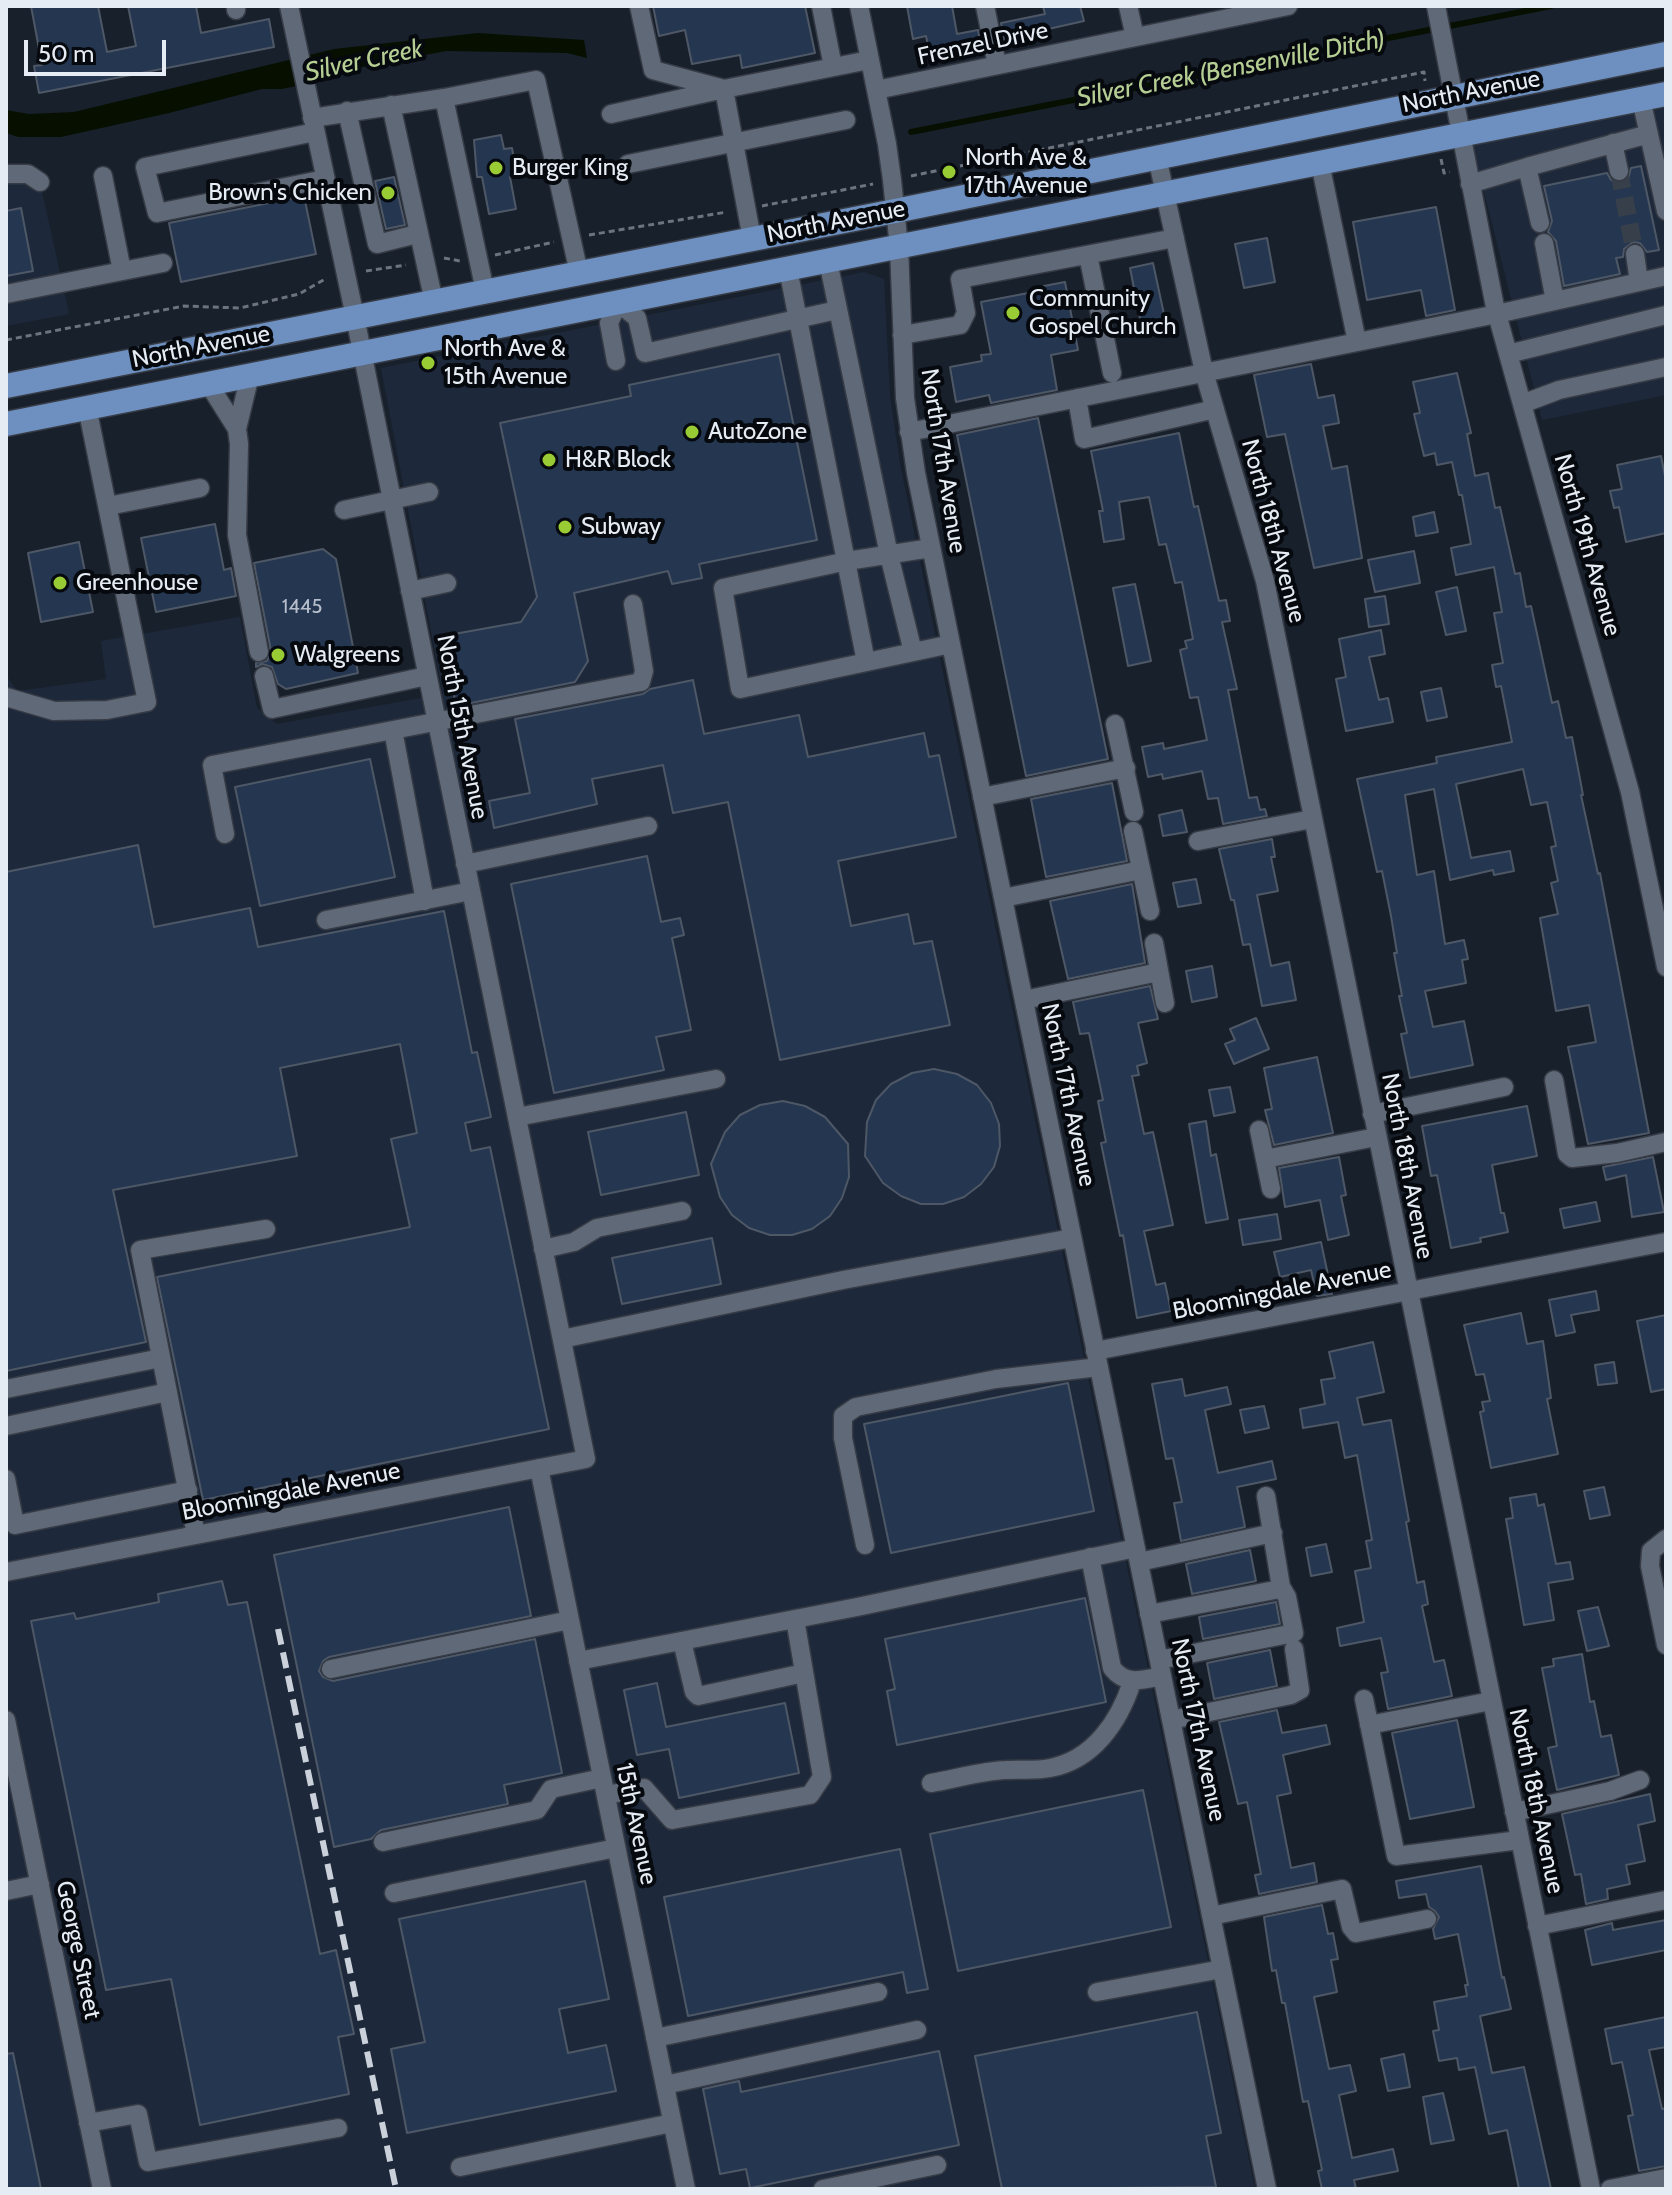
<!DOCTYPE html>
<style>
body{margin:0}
#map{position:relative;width:1672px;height:2195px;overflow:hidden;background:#18202c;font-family:Cabin,sans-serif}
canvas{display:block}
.frame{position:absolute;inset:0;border:8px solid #e6ecf4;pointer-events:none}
.scale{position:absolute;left:24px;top:40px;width:142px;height:36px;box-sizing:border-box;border:4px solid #e6ecf4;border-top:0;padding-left:10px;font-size:24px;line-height:28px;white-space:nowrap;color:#e6ecf4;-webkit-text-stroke:6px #060a0f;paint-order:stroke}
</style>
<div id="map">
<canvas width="1672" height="2195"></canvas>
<div class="frame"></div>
<div class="scale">50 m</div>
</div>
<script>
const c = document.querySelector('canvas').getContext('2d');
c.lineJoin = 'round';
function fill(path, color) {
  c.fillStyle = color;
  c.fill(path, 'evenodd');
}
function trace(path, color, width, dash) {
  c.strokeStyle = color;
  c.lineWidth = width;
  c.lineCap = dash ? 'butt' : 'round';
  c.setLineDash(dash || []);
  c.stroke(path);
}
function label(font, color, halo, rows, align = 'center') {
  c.font = font + ' Cabin,sans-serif';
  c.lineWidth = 8;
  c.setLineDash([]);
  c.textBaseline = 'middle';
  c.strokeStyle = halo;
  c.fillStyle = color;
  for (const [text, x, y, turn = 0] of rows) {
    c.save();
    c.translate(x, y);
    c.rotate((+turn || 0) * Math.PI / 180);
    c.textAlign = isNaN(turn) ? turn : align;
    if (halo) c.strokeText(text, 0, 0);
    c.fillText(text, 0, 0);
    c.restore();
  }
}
const built = new Path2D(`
 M1666,108V395L1542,420L1472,145Z
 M6,163L37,169L69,314L6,326Z
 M864,272L884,279L890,396L900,464L1255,2189H6V675L17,691L106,679L101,641L240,617L257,708L277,724L443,694L381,368Z`);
const water = new Path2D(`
 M478,33L584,40L587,58L567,53L446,51L352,69L333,79L282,89H262L169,113L61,137H18L6,133V110L29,114L74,112L334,49Z`);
const stream = new Path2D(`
 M911,132L1551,6`);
const building = new Path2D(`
 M31,6H98L107,52L136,46L128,6H196L201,33L269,19L274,47L39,93L34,66L42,65Z
 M653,6H805L815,53L742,68L740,55L692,64L685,30L659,36Z
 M907,6H952L957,34L978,30L982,50L967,52L966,47L930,55L926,36L913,39Z
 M1043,6H1080L1084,21L1026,34L1027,40L1005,45L1001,23L1045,14Z
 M501,135L504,149L512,148L517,176L510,177L516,209L489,214L482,177H477L474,140Z
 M1641,166L1659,250L1647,252L1640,243L1633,242L1624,249L1623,257L1616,258L1620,274L1564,286L1556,241L1548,232L1552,221L1544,186L1607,173L1611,180L1621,183L1628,179L1631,168Z
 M394,177L405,225L386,229L375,181Z
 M304,196L316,254L181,282L169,223Z
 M1436,207L1455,310L1426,316L1421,290L1367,300L1353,222Z
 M21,208L33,271L6,276V211Z
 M1267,238L1275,282L1244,288L1235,244Z
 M1153,263L1165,319L1141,323L1130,268Z
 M1065,282L1078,350L1051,355L1057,390L991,403L989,395L956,402L950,367L982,361L981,355L991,354L981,302L1044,290V286Z
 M779,354L817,540L699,564L702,578L672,584L668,571L574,593L588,661L575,682L456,706L443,636L521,622L537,597L500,423L631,396L629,385Z
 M1311,364L1318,398L1334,395L1339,423L1323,426L1332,469L1347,466L1362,558L1314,568L1285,434L1267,437L1254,375Z
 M1457,373L1471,433L1467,434L1475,476L1488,473L1495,508L1500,507L1515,574L1520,573L1526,607L1531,606L1552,703L1558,701L1566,738L1572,737L1583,795H1581L1598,874L1600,873L1649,1133L1588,1144L1568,1047L1596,1042L1589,1005L1556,1011L1540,918L1558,914L1551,883L1558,881L1551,847L1556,846L1547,802L1531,805L1523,769L1456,784L1471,858L1510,851L1514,871L1494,875L1493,870L1450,880L1434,789L1405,795L1417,875L1434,871L1445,944L1464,940L1468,959L1462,960L1466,983L1425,991L1433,1027L1464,1021L1473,1065L1410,1078L1401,1034L1407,1033L1399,996H1402L1394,953H1397L1391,916L1382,871L1377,872L1357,779L1437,763L1436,757L1512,742L1501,686L1496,687L1492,665L1503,663L1494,613L1502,612L1494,567L1456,575L1451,548L1471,544L1462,495H1459L1452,462L1437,465L1435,453L1424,456L1414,414L1420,413L1413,382Z
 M1038,418L1108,759L1026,776L957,435Z
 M1179,433L1194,507L1198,506L1219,601L1226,600L1230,621L1222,622L1237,689L1228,690L1249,798L1257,797L1260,810L1265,809L1267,816L1223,824L1218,798L1208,799L1202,771L1163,779L1162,774L1148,777L1142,747L1163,743L1164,749L1207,740L1198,697L1190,698L1180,650L1187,648L1185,641L1193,639L1182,582L1175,583L1166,544L1159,545L1149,497L1119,502L1124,539L1104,542L1099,511H1103L1091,451Z
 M1661,456L1666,481V533L1626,542L1619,507L1614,508L1610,491L1622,489L1617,465Z
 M1434,512L1438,532L1416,536L1413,517Z
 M215,524L224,570L231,568L236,596L156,612L141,538Z
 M79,542L93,612L41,622L28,553Z
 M323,549L336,559L358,673L286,689L278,684L272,667L262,664L256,667V663L267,661L271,651L254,563Z
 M1414,551L1420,583L1375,592L1368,560Z
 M1135,584L1151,661L1128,666L1113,588Z
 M1457,587L1466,631L1446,635L1436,592Z
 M1385,596L1389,624L1369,627L1365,599Z
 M1381,630L1385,654L1369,657L1379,700L1388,698L1393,722L1346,731L1336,679L1346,677L1339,639Z
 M693,680L704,734L799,715L808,757L924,733L929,757L939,755L956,837L838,861L851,926L908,914L914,944L932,941L950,1025L780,1060L728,802L673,813L663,765L592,779L597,804L494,828L489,801L530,793L515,719L643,694L650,689Z
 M1441,688L1447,717L1427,721L1421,692Z
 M370,759L395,877L260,906L235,787Z
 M1112,783L1127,861L1046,877L1031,799Z
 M1182,810L1187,832L1163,836L1159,815Z
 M1272,839L1275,857H1271L1278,891L1257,895L1271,966L1289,962L1296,1000L1262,1006L1250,944L1243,945L1234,900H1231L1219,849Z
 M138,845L154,927L250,908L258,947L444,911L472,1053L477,1052L491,1117L465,1123L471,1151L490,1147L549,1429L203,1500L157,1277L410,1227L391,1139L417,1133L400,1044L280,1068L297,1156L113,1190L146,1342L6,1371V872Z
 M647,856L661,922L680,918L684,935L672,938L691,1030L656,1037L664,1070L554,1093L511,884Z
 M1196,879L1201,903L1178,907L1173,883Z
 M1132,884L1145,963L1068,979L1050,901Z
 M1212,966L1217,997L1192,1002L1186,971Z
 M1150,986L1158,1019L1138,1023L1147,1063L1137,1066L1139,1075L1132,1076L1144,1134L1153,1132L1173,1225L1144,1231L1156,1285L1165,1283L1171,1311L1137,1318L1123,1235L1120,1236L1101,1143L1106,1142L1098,1101L1103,1100L1089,1033L1080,1034L1073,1002Z
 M1256,1018L1269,1049L1234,1064L1225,1044L1235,1040L1230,1029Z
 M1317,1057L1333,1133L1274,1145L1265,1110L1272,1109L1264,1068Z
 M934,1069L957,1074L977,1085L991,1103L999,1124L1000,1146L994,1167L981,1184L964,1197L943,1204H921L901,1196L883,1183L865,1156L867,1122L876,1100L891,1084L912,1073Z
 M1230,1087L1235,1112L1214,1116L1209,1090Z
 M783,1101L805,1106L825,1117L848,1144L849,1177L842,1198L830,1216L812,1229L792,1235H770L749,1228L732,1215L720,1197L711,1164L725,1132L740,1115L760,1105Z
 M1527,1106L1537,1156L1492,1165L1501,1213H1504L1508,1232L1480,1238L1481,1242L1451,1248L1437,1175L1431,1176L1422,1126Z
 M686,1112L699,1175L601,1195L588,1132Z
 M1206,1121L1211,1156L1216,1154L1228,1219L1206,1223L1189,1124Z
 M1339,1157L1346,1195L1341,1196L1349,1235L1328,1240L1320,1200L1285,1207L1279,1168Z
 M1653,1157L1664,1212L1632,1217L1626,1175L1606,1180L1603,1167Z
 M1596,1202L1600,1221L1564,1228L1560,1209Z
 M1277,1214L1281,1239L1243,1245L1239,1220Z
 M712,1238L721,1284L622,1304L612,1258Z
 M1321,1242L1332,1294L1317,1296L1311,1270L1280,1277L1274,1252Z
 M1596,1291L1599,1310L1571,1315L1575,1332L1556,1336L1549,1300Z
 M1521,1313L1527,1344L1543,1341L1551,1398L1547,1399L1558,1454L1491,1468L1480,1412L1484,1411L1482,1402L1490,1401L1484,1374L1476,1375L1464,1325Z
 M1666,1315V1389L1651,1392L1637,1321Z
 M1373,1342L1384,1392L1357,1398L1363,1425L1391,1420L1409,1521L1406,1522L1417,1583L1424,1581L1428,1604L1422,1606L1434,1662L1444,1660L1452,1696L1388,1709L1381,1673L1388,1672L1381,1638L1340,1646L1337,1628L1364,1622L1355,1571L1371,1568L1366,1541L1372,1540L1357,1455L1345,1458L1338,1422L1303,1428L1300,1409L1325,1404L1321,1380L1335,1378L1329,1352Z
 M1614,1362L1617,1383L1598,1385L1595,1365Z
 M1182,1379L1185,1396L1227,1387L1231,1404L1205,1410L1218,1473L1272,1461L1276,1479L1237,1487L1245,1527L1181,1541L1174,1503L1182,1502L1173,1458L1166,1459L1152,1384Z
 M1068,1383L1094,1511L891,1553L864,1424Z
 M1264,1406L1269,1428L1245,1433L1240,1410Z
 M1604,1487L1610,1515L1590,1519L1584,1491Z
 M1536,1494L1538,1506L1544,1504L1556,1564L1570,1562L1573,1579L1548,1583L1554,1620L1524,1625L1506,1519L1513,1518L1510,1498Z
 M509,1507L531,1616L329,1657L323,1661L319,1671L323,1677L333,1681L535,1639L562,1773L504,1785L508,1804L381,1830L371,1839L334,1847L274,1555Z
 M1326,1544L1332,1572L1311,1576L1306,1548Z
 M1250,1550L1256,1581L1192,1594L1186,1564Z
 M222,1581L228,1605L247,1602L320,1954L336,1950L354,2034L338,2037L349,2094L200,2125L171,1979L106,1990L31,1621L74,1613L76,1619L159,1602L158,1594Z
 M1085,1598L1106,1702L897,1745L887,1691L895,1689L885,1639Z
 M1276,1602L1280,1624L1203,1639L1199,1617Z
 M1598,1607L1609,1646L1587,1651L1578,1611Z
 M1270,1650L1277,1686L1214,1699L1207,1663Z
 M1582,1654L1590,1702L1594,1701L1601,1737L1611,1735L1619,1775L1557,1790L1548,1748L1557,1746L1542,1668L1554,1666L1553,1659Z
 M657,1683L666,1727L785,1703L799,1773L679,1798L669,1749L637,1755L624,1690Z
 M1277,1710L1282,1733L1326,1725L1330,1744L1283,1755L1291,1793L1277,1796L1291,1868L1314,1863L1317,1882L1259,1894L1255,1875L1261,1874L1247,1802L1238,1804L1219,1722Z
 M1457,1720L1474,1807L1410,1819L1392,1733Z
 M1143,1790L1171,1927L958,1971L930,1834Z
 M1650,1794L1655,1821L1638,1825L1645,1861L1626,1865L1630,1884L1607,1889L1608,1899L1586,1904L1581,1874L1575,1875L1562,1814Z
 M900,1849L928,1989L907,1993L903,1972L688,2016L664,1897Z
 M1481,1866L1502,1978L1504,1977L1511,2009L1480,2016L1492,2073L1524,2067L1551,2189H1519L1507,2130L1489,2134L1475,2067L1459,2070L1457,2058L1439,2061L1433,2031L1439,2030L1434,2002L1467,1996L1465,1985H1468L1458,1934L1435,1939L1433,1929L1439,1917L1435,1911L1429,1907L1426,1894L1399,1898L1396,1881Z
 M585,1881L609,1999L559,2009L568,2053L606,2045L616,2091L407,2133L391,2049L425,2042L399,1919Z
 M1322,1905L1328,1934L1333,1933L1338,1959L1331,1960L1337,1992L1314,1997L1329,2069L1350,2065L1356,2091L1339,2095L1352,2158L1393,2149L1398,2171L1354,2180L1356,2189H1322L1318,2171L1322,2170L1308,2101L1303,2102L1285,2003H1282L1276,1970L1272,1971L1264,1917Z
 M1666,1920V1950L1592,1965L1585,1930L1612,1923L1613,1930Z
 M1197,2012L1221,2133L1206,2136L1216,2187L1002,2189L975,2056Z
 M1666,2017V2047L1649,2050L1662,2109L1666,2108V2166L1639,2171L1628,2116L1633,2115L1622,2062L1612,2064L1605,2029Z
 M939,2051L959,2145L750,2188L746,2169L720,2174L703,2089L739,2081L741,2092Z
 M13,2053L41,2189H6V2054Z
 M1404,2054L1410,2087L1388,2091L1381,2059Z
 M1443,2093L1454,2140L1431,2144L1423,2097Z`);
const minorTunnel = new Path2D(`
 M1619,171L1635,254`);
const path = new Path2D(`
 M1441,159L1444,173L1450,172
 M911,176L1424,72L1425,81
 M762,206L873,184
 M589,235L727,212
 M495,255L554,242
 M444,258L460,261
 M366,271L406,265
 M6,340L184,306L240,308L299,294L327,278`);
const minor = new Path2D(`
 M236,6V10
 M639,6L653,70L724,89L869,60
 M821,6L833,67
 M859,6L887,144L892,180L899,247L905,398L916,473L1267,2189
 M985,6L997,65
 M1128,6L1135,37
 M1436,6L1495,307L1630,792L1666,967
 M876,90L1288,6
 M444,98L485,291
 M1641,99L1666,211
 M391,105L434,302
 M347,111L377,244L417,234
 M611,114L724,89L752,239
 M312,118L444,98L536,80L579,273
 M315,132L145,167L157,213L325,179
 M1613,143L1619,171
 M1157,157L1204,372L1265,581L1591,2189
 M1320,163L1357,342
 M628,164L846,120
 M6,174H28L40,182
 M103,176L122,271
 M1470,184L1527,167
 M1540,223L1527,167L1649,134
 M1544,243L1555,301
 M1635,254L1639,282
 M1088,255L1112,373
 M828,261L889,555L913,652
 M788,269L866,662
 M6,294L163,263
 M902,335L960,325L966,313L960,279L1175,238
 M1508,354L1666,315
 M616,361L609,323L618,303L637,318L645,353L837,310
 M250,375L237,429L239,444L237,535L259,652
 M208,383L237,429
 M1077,398L1084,439L1215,409
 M1522,404L1559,390L1666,367
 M909,432L1497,314L1666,276
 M108,506L200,488
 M344,510L429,492
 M931,548L847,561L723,588L740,689L951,644
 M410,591L447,583
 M264,676L272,709L427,676
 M6,697L54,711L107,710L147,702L87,407
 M1115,724L1134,812
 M982,797L1126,768
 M1133,831L1150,911
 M225,834L212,765L393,730
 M1198,841L1312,819
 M465,864L648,826
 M1003,898L1141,870
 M425,901L393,730L641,682L644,671L633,604
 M326,920L471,891
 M1154,943L1165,1003
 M1024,1000L1159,972
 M1554,1080L1567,1154L1572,1158L1617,1153L1666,1142
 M1372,1114L1504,1087
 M517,1117L716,1079
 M1259,1130L1271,1189
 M1265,1159L1376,1137
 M543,1249L574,1242L597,1228L682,1211
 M562,1339L843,1280L1072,1238
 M1095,1351L1666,1242
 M6,1389L161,1358
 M6,1426L168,1392
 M539,1468L686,2189
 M6,1479L15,1525L188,1490
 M196,1535L140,1250L266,1229
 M1666,1539L1651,1551L1650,1566L1666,1645
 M865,1545L843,1438V1416L856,1407L996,1379L1099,1367
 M1090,1557L1112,1668C1126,1686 1142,1680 1162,1676
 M1139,1562L1273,1533
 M6,1572L586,1459L355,317L289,6
 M1149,1614L1275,1590L1281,1587L1266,1496
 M682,1641L694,1692L698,1696L804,1673
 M1159,1660L1294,1633L1287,1597L1281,1587
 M578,1661L857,1607L1136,1548
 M331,1669L570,1620
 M1364,1699L1396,1856L1519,1840
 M6,1720L102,2189
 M1171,1720L1291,1695L1300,1690L1294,1649
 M1369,1725L1491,1701
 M931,1783C955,1779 981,1771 1006,1770C1020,1769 1035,1771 1050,1768C1093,1760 1119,1722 1132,1682
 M606,1795L644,1788L672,1820L810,1795L822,1777L795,1619
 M1514,1812L1610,1791L1640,1780
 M383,1842L537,1810L551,1789L602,1778
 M6,1891L40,1884
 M394,1893L616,1848
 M1211,1916L1342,1889L1351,1927L1356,1933L1427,1919
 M1537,1926L1666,1900
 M1097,1992L1222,1969
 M655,2038L878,1992
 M665,2085L917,2030
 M88,2123L138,2114L148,2162L338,2128
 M460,2167L672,2123
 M823,2189L937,2165
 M1610,2189L1666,2178`);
const major = new Path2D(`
 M6,386L895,211L1666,54
 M6,424L1666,94`);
const rail = new Path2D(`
 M278,1629L396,2189`);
const markers = [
 [496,168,8,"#99cb35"],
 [949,172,8,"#99cb35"],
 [388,193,8,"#99cb35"],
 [1013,313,8,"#99cb35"],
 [428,363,8,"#99cb35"],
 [692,432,8,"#99cb35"],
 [549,460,8,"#99cb35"],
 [565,527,8,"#99cb35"],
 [60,583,8,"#99cb35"],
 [278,655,8,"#99cb35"]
];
const numberNames = [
 ["1445",302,607]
];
const streetNames = [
 ["Frenzel Drive",983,44,-12],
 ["North Avenue",1471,92,-11],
 ["North Avenue",836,222,-11],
 ["North Avenue",201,347,-11],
 ["North 17th Avenue",943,461,81],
 ["North 18th Avenue",1273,531,75],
 ["North 19th Avenue",1587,545,74],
 ["North 15th Avenue",462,727,79],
 ["North 17th Avenue",1068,1095,78],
 ["North 18th Avenue",1407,1166,79],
 ["Bloomingdale Avenue",1282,1291,-11],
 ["Bloomingdale Avenue",291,1492,-11],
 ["North 17th Avenue",1198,1730,78],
 ["North 18th Avenue",1536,1801,78],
 ["15th Avenue",636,1824,78],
 ["George Street",78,1950,78]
];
const poiNames = [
 ["North Ave &",965,158],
 ["17th Avenue",965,186],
 ["Burger King",512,168],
 ["Brown's Chicken",372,193,"right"],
 ["Community",1029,299],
 ["Gospel Church",1029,327],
 ["North Ave &",444,349],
 ["15th Avenue",444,377],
 ["AutoZone",708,432],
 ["H&R Block",565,460],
 ["Subway",581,527],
 ["Greenhouse",76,583],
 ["Walgreens",294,655]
];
const waterNames = [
 ["Silver Creek",364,61,-12],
 ["Silver Creek (Bensenville Ditch)",1231,69,-11]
];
fill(built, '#1d293a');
fill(water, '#071000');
trace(stream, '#071000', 6);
fill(building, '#243650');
trace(building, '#4e5765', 2);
trace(minorTunnel, '#373f4a', 18, [18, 9]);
trace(minor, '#363b45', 21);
trace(major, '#363b45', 27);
trace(path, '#6d747e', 3, [6, 4]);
trace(minor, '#5f6977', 18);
trace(major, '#6d90c0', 24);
trace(rail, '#cbd1da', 6, [16, 8]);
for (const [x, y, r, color] of markers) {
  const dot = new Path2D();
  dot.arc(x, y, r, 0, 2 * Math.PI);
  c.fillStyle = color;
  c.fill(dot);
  trace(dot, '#060a0f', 3);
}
label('20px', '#b6becb', null, numberNames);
label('24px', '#e6ecf4', '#060a0f', streetNames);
label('24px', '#e6ecf4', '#060a0f', poiNames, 'left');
label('italic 26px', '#b6ce94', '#060a0f', waterNames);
</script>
